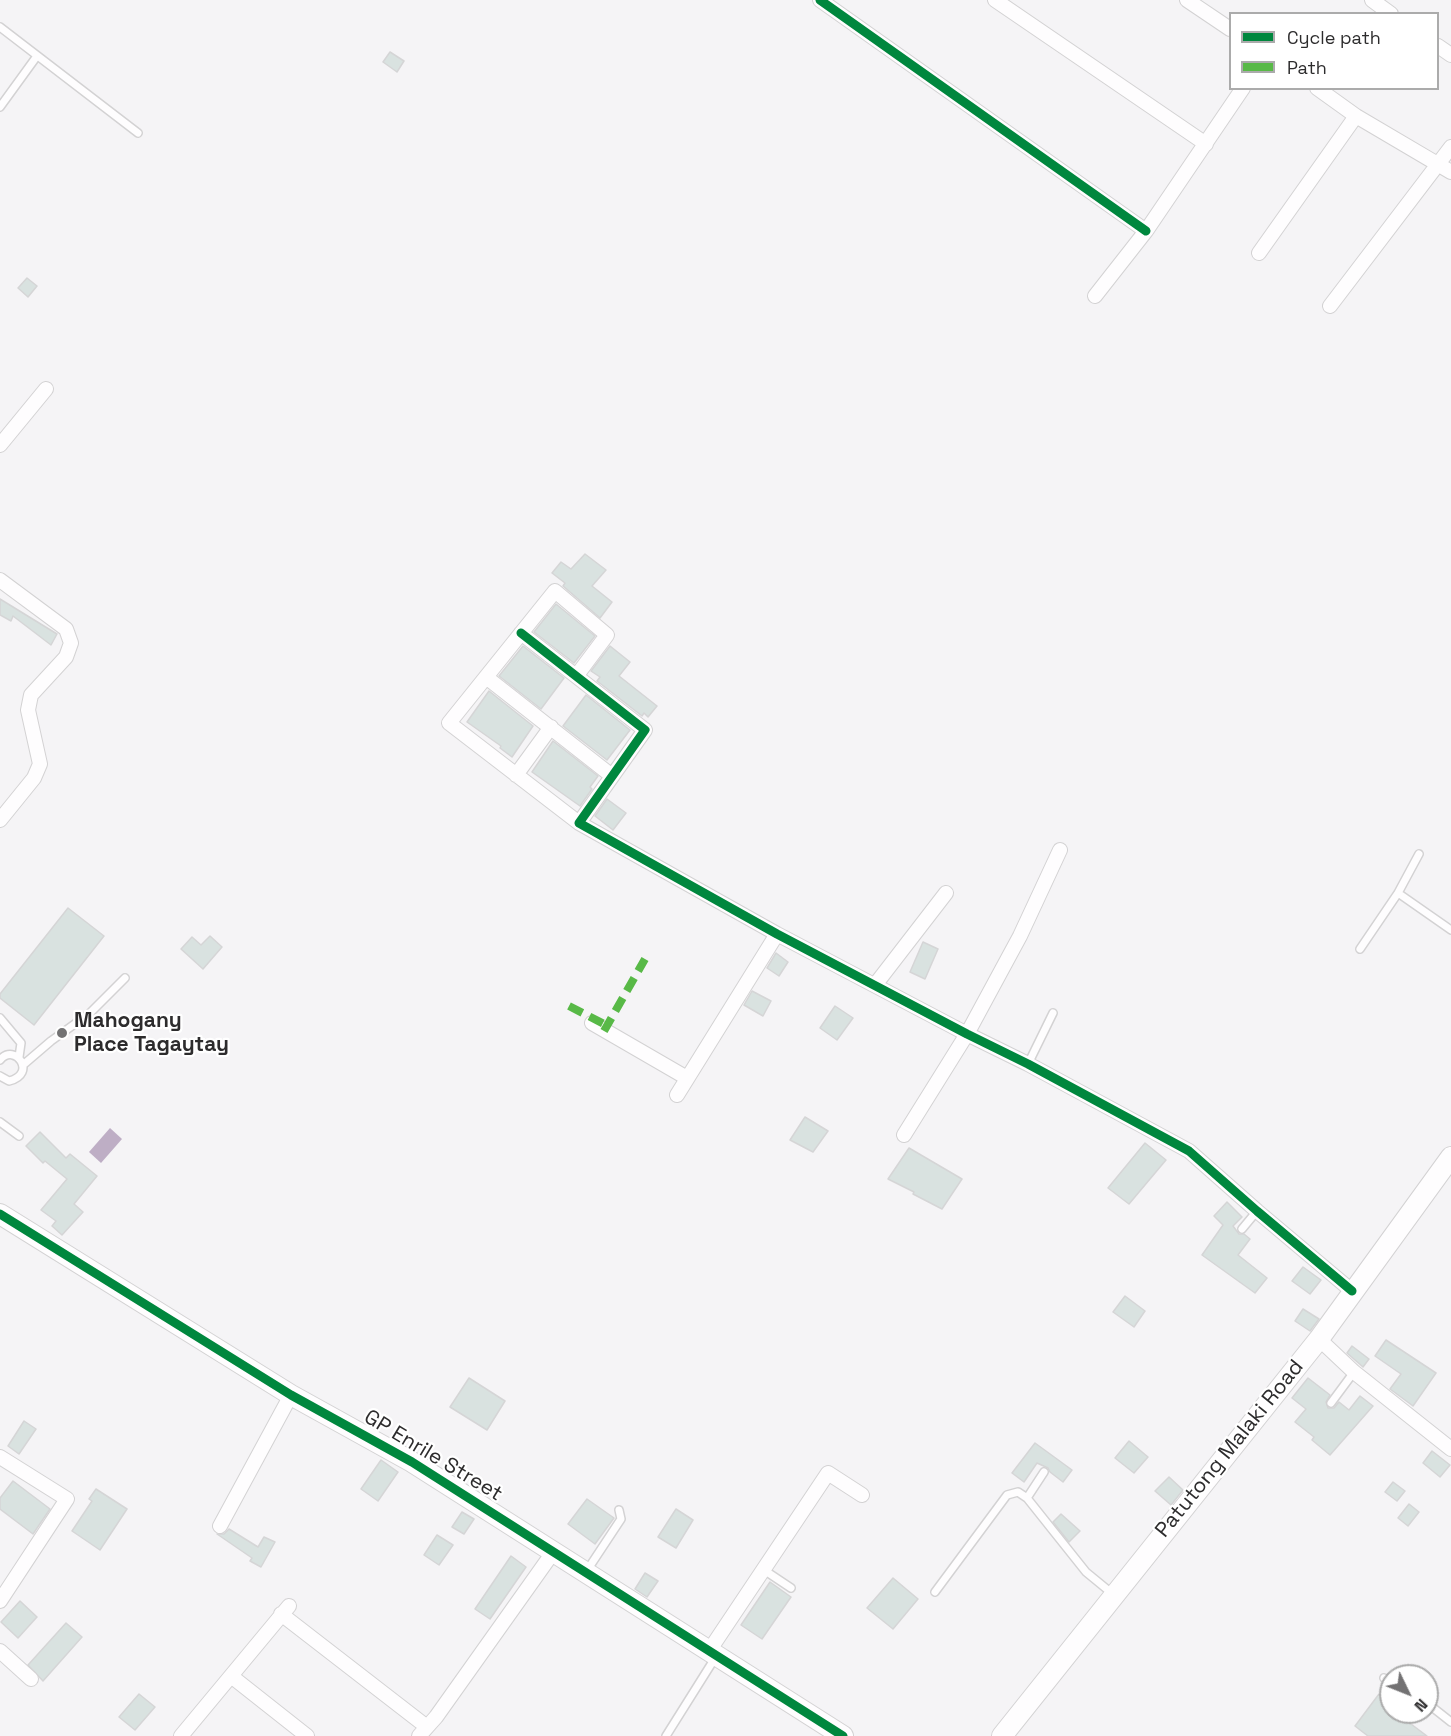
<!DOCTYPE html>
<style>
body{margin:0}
#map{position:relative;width:1451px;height:1736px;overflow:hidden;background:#f5f4f6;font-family:"Space Grotesk",sans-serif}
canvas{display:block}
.legend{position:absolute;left:1229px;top:12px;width:210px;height:78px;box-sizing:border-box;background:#fff;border:2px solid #ababab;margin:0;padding:8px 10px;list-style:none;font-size:18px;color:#2d2c2d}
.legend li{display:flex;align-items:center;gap:12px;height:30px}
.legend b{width:30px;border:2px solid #ababab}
.north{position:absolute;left:1379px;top:1664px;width:60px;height:60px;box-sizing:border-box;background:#fff;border:2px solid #ababab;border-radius:50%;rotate:133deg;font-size:16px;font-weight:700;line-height:24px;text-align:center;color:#2d2c2d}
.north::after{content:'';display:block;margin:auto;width:21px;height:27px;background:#737273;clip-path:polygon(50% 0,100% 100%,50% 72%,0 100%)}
</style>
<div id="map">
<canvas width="1451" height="1736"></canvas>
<ul class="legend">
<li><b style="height:8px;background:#00873e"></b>Cycle path</li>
<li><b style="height:8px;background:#58b947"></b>Path</li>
</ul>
<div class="north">N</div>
</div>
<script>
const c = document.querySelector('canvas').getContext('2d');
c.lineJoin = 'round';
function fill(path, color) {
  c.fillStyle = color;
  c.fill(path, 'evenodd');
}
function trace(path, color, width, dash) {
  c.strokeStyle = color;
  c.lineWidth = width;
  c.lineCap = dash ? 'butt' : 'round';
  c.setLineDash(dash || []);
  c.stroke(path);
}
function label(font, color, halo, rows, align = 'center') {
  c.font = font + ' "Space Grotesk",sans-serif';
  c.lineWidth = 4.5;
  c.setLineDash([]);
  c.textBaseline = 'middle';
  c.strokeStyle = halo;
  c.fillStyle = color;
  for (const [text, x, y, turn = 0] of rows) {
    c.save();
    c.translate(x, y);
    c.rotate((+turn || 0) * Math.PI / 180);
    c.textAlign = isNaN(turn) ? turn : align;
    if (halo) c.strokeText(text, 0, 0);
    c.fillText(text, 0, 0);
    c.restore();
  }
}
const water = new Path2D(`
 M110,1128L122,1139L101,1163L89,1152Z`);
const building = new Path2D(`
 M390,52L404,61L397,72L383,62Z
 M27,278L37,286L28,297L18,288Z
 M585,554L606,570L592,586L612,602L600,618L563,586L565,583L552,573L561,562L571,569Z
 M0,599L57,634L51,645L13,616L11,621L0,615Z
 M556,604L595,636L574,663L534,632Z
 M523,646L564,678L541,709L499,676Z
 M610,646L630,662L619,676L657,706L648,717L644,713L642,716L597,681L600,677L591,671Z
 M489,691L533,726L512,757L500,748L501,746L467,722Z
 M586,695L630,730L607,760L563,726Z
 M553,741L598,776L590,787L592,789L580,806L532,772Z
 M607,799L626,813L613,830L595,816Z
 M68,908L104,936L34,1025L0,998V994Z
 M210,936L222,947L203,969L181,949L192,937L201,945Z
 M923,942L938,949L925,979L910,972Z
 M776,953L788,962L779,976L767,968Z
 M752,991L771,1001L763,1016L744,1005Z
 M835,1006L853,1018L837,1040L820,1028Z
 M805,1117L828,1131L813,1152L790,1140Z
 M40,1132L66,1158L70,1154L97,1176L74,1204L83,1212L62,1235L52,1226L56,1221L41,1210L67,1179L45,1161L43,1163L26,1146Z
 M1145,1143L1166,1160L1129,1204L1108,1188Z
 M909,1148L962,1179L942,1209L913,1194L914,1192L888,1179Z
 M1227,1202L1242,1217L1233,1226L1239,1234H1244L1250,1239L1238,1255L1267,1278L1255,1293L1202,1255L1223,1225L1214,1216Z
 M1303,1267L1321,1280L1310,1294L1292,1281Z
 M1125,1296L1145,1311L1134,1327L1113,1312Z
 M1303,1309L1319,1319L1310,1331L1295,1321Z
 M1386,1340L1436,1373L1413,1406L1390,1389L1401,1374L1375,1356Z
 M1352,1346L1369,1359L1363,1367L1347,1353Z
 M469,1378L505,1401L487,1430L450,1407Z
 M1308,1378L1330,1395L1326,1402L1328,1408H1334L1339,1402L1349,1410L1360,1396L1373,1406L1330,1455L1312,1440L1314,1437L1295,1422L1306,1409L1292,1398Z
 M24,1421L36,1429L19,1454L8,1446Z
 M1129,1441L1148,1457L1134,1473L1115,1458Z
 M1035,1443L1072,1470L1063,1482L1050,1472L1048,1468L1037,1463L1024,1482L1012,1473Z
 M1432,1451L1450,1465L1440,1477L1423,1463Z
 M381,1460L398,1472L378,1501L361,1489Z
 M1169,1477L1183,1490L1171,1505L1155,1491Z
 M13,1481L50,1509L33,1534L0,1509V1498Z
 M1393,1482L1405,1491L1397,1501L1385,1492Z
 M96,1489L127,1509L100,1550L72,1531L92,1501L89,1499Z
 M587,1499L614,1518L595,1544L568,1524Z
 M1409,1504L1419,1512L1408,1526L1398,1518Z
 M676,1509L693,1520L676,1548L658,1537Z
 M462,1512L474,1519L464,1534L452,1527Z
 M1061,1514L1080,1531L1069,1542L1053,1522Z
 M229,1529L258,1547L264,1537L275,1542L261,1567L250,1561L252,1558L217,1534H224Z
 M437,1535L453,1545L439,1565L424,1555Z
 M511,1556L526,1567L490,1619L475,1609Z
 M645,1573L658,1581L647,1597L635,1589Z
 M893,1578L918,1599L893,1629L867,1608Z
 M770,1582L791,1597L762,1639L741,1625Z
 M20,1601L37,1617L18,1638L1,1622Z
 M66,1623L82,1637L43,1681L28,1665Z
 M139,1694L155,1707L135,1730L119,1717Z
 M1379,1694L1391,1702V1712H1395L1427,1736H1368L1355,1726Z`);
const lane = new Path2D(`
 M0,27L138,133
 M0,107L37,56
 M1398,893L1451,930
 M1360,949L1398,893L1419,854
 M0,1018L21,1043L19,1057
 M0,1060C15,1042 38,1074 9,1081L0,1076
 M1028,1064L1053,1013
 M23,1065L51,1041L90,1013L125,978
 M0,1122L19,1136
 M1242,1229L1257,1211
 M1331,1403L1354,1372
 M1027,1498L1044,1472
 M764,1570L791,1588
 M586,1572L621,1519L619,1510
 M935,1592L1007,1495L1018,1492L1027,1498L1086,1572L1114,1595
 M1384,1678L1391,1681
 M1427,1703L1451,1722
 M666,1736L715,1658`);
const street = new Path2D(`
 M820,0L1146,231
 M995,0L1206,144
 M1187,0L1230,29
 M1372,0L1391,14
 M1438,46L1451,55
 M1317,88L1356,116L1451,172
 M1259,253L1356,116
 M1095,296L1146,231L1243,88
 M1330,306L1451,147
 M0,445L46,389
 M0,580L66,629L71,643L66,657L31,695L28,710L40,764L34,778L0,820
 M521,633L645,730L579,823L777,934L967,1034L1028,1064L1189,1151L1257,1211L1352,1291
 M577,675L607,635L555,591L449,723L579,823
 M486,677L612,776
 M516,775L551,727
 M875,985L946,893
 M592,1023L687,1078
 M677,1095L777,934
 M904,1135L967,1034L1020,936L1060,850
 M1319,1339L1354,1372L1451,1449
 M0,1457L67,1499L0,1601
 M220,1526L291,1395
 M281,1614L427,1727
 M0,1651L31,1679
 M709,1651L828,1473L862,1495
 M231,1676L307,1736
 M181,1736L289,1606
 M419,1736L436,1717L554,1551`);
const secondary = new Path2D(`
 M0,1214L291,1395L412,1462L843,1736
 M1002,1736L1319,1339L1451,1157`);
const quiet = new Path2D(`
 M569,1006L608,1026
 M604,1031L645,959`);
const cycleway = new Path2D(`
 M820,0L1146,231
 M521,633L645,730L579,823L777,934L967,1034L1028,1064L1189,1151L1257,1211L1352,1291
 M0,1214L291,1395L412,1462L843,1736`);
const markers = [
 [62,1033,6,"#737273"]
];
const poiNames = [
 ["Mahogany",74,1021],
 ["Place Tagaytay",74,1045]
];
const streetNames = [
 ["Patutong Malaki Road",1230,1449,-51],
 ["GP Enrile Street",433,1456,31]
];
fill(water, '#beaec5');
fill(building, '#d9e2e0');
trace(building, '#d5d5d6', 1.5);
trace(lane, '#d3d2d3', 10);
trace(street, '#d3d2d3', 16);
trace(secondary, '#d3d2d3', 22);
trace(lane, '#fefdfe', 7);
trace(street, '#fefdfe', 14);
trace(secondary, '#fefdfe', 20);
trace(quiet, '#58b947', 8, [15, 8]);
trace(cycleway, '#00873e', 9);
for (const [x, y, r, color] of markers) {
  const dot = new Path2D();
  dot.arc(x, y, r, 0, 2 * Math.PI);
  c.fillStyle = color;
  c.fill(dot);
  trace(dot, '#fff', 2);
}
label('bold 21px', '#2d2c2d', '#fff', poiNames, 'left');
label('21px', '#2d2c2d', '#fff', streetNames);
</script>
